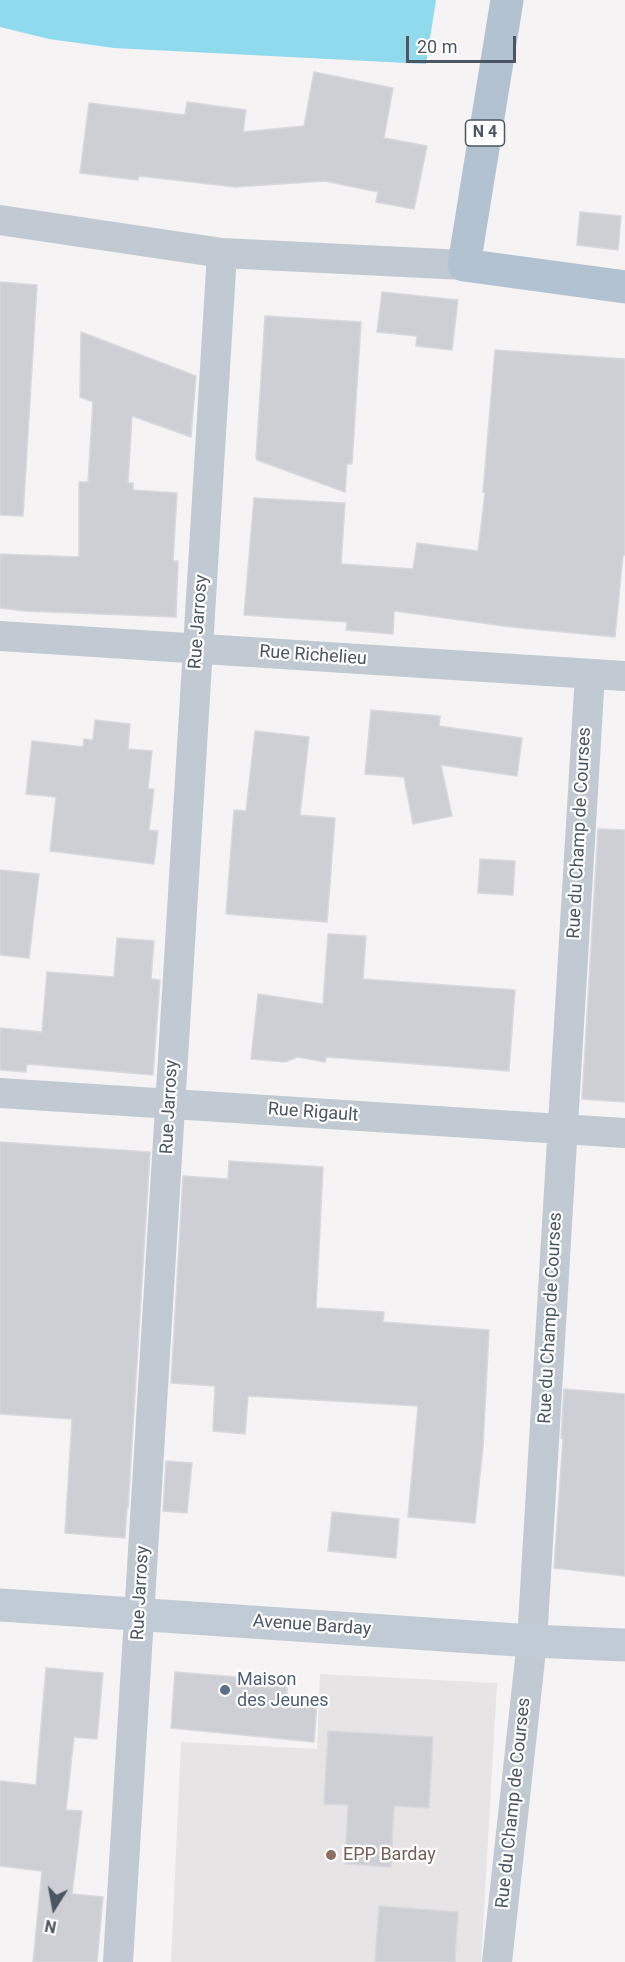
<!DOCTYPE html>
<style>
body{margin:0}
#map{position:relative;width:625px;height:1962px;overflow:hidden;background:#f5f3f3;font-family:Roboto,sans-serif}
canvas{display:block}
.north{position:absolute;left:24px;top:1878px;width:60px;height:60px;-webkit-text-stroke:4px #fff;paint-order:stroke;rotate:191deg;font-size:16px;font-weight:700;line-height:24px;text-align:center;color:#4a5661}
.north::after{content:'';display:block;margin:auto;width:21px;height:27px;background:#4a5661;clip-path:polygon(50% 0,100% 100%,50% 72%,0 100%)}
.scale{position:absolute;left:406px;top:36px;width:110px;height:27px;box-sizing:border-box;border:3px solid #4a5661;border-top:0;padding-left:8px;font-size:18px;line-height:21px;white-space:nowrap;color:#4a5661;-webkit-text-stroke:4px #fff;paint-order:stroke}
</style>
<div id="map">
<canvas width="625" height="1962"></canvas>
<div class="north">N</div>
<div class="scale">20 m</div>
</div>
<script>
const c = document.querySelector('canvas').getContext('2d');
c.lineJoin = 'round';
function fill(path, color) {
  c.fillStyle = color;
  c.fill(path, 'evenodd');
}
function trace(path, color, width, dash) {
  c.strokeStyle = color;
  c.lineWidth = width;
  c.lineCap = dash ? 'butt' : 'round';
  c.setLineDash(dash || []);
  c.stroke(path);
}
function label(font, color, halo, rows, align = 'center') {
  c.font = font + ' Roboto,sans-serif';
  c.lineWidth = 4.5;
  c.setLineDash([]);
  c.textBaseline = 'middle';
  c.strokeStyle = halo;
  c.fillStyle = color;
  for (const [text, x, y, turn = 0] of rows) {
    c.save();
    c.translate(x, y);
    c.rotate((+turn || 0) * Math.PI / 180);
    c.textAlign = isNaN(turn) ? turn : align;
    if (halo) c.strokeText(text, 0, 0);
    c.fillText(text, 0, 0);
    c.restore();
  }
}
const education = new Path2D(`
 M320,1674L497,1683L481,1962H171L181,1742L317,1749Z`);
const water = new Path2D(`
 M0,0H436L426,64L114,48L49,39L0,27Z`);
const building = new Path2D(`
 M314,72L393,88L384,138L427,146L414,209L376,202L378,192L325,181L235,187L139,176L138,180L80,173L89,103L185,115L187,102L246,110L243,132L304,126Z
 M580,212L621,216L618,250L577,245Z
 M0,282L37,285L23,516L0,515Z
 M382,292L458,300L452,350L416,346L417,336L377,332Z
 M265,316L361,322L352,464H347L345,492L257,460L256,458Z
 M81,332L196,376L191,437L132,416L128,483H133V490L177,493L173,561H178L176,617L25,611L0,608V554L79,557V482H88L93,402L80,397Z
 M495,350L625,359V555H623L615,637L512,627L394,611L393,634L346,630L347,622L244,615L254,498L345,503L341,564L413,569L417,543L478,551L485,493L483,492Z
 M371,710L440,716L439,726L522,738L517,776L441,765L452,816L413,824L404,777L365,774Z
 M95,720L130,724L128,749L152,751L148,789H154L149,830L158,831L154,864L50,851L56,797L26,794L32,741L83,747L84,739L93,740Z
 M255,731L309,737L300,815L335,818L327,922L226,914L234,810L246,811Z
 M598,829L625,830V1102L582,1099Z
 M480,859L515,861L513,895L478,893Z
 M0,870L39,874L29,958L0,955Z
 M328,934L366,936L363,979L515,990L509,1071L326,1057L325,1062L298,1057L285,1062L251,1059L258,994L323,1004Z
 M117,938L154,941L151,979L160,980L153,1075L27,1064L26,1072L0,1070V1028L42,1032L47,972L114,977Z
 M0,1142L150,1152L128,1508L127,1507L125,1538L65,1533L72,1419L0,1414Z
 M229,1161L323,1167L316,1308L384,1312L383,1322L489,1330L483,1447L475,1523L408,1517L418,1406L248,1396L245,1434L213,1431L215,1386L171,1383L183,1176L228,1179Z
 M564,1389L625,1394V1576L554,1568L563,1439L561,1438Z
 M166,1461L192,1463L187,1513L163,1511Z
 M332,1512L399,1519L396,1558L328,1551Z
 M46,1668L103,1673L97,1739L74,1737L66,1810L82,1811L72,1894L103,1897L97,1962H33L42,1871L0,1866V1781L36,1785Z
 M175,1672L288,1681L286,1699L317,1701L314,1742L171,1728Z
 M328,1731L433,1737L429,1808L394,1806L391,1867L345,1864L348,1805L324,1804Z
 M379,1906L458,1912L455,1962H375Z`);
const minor = new Path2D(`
 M0,220L222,253L464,265
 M0,636L625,676
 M0,1093L625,1133
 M118,1962L222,253
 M497,1962L532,1641L590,674`);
const secondary = new Path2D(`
 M0,1605L532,1641L625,1645`);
const primary = new Path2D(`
 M507,0L464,265L625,287`);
const markers = [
 [225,1690,6,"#5c6f8a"],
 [331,1855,6,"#8d6e63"]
];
const shields = [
 [485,133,39]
];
const shieldNames = [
 ["N 4",485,133]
];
const streetNames = [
 ["Rue Jarrosy",199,622,-86],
 ["Rue Richelieu",313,656,4],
 ["Rue du Champ de Courses",580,833,-87],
 ["Rue Jarrosy",170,1107,-87],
 ["Rue Rigault",313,1113,4],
 ["Rue du Champ de Courses",551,1318,-87],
 ["Rue Jarrosy",141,1593,-87],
 ["Avenue Barday",312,1626,4],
 ["Rue du Champ de Courses",514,1803,-84]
];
const serviceNames = [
 ["Maison",237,1680],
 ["des Jeunes",237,1701]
];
const educationNames = [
 ["EPP Barday",343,1855]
];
fill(education, '#e6e4e5');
fill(water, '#90daee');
fill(building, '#cdcfd5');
trace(building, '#d7d9de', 1.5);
trace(minor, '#c1cad2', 30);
trace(secondary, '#c1cbd6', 33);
trace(primary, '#b3c2d1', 33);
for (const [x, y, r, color] of markers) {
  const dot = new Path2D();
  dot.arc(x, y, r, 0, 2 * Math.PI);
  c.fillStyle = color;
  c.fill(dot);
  trace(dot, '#fff', 2);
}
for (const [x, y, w] of shields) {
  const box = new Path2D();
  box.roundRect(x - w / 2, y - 13, w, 26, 4.5);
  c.fillStyle = '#fff';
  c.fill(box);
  trace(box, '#4a5661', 1.5);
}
label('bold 16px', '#4a5661', null, shieldNames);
label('18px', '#4a5661', '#fff', streetNames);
label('18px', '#4e5e75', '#fff', serviceNames, 'left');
label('18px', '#785e54', '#fff', educationNames, 'left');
</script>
